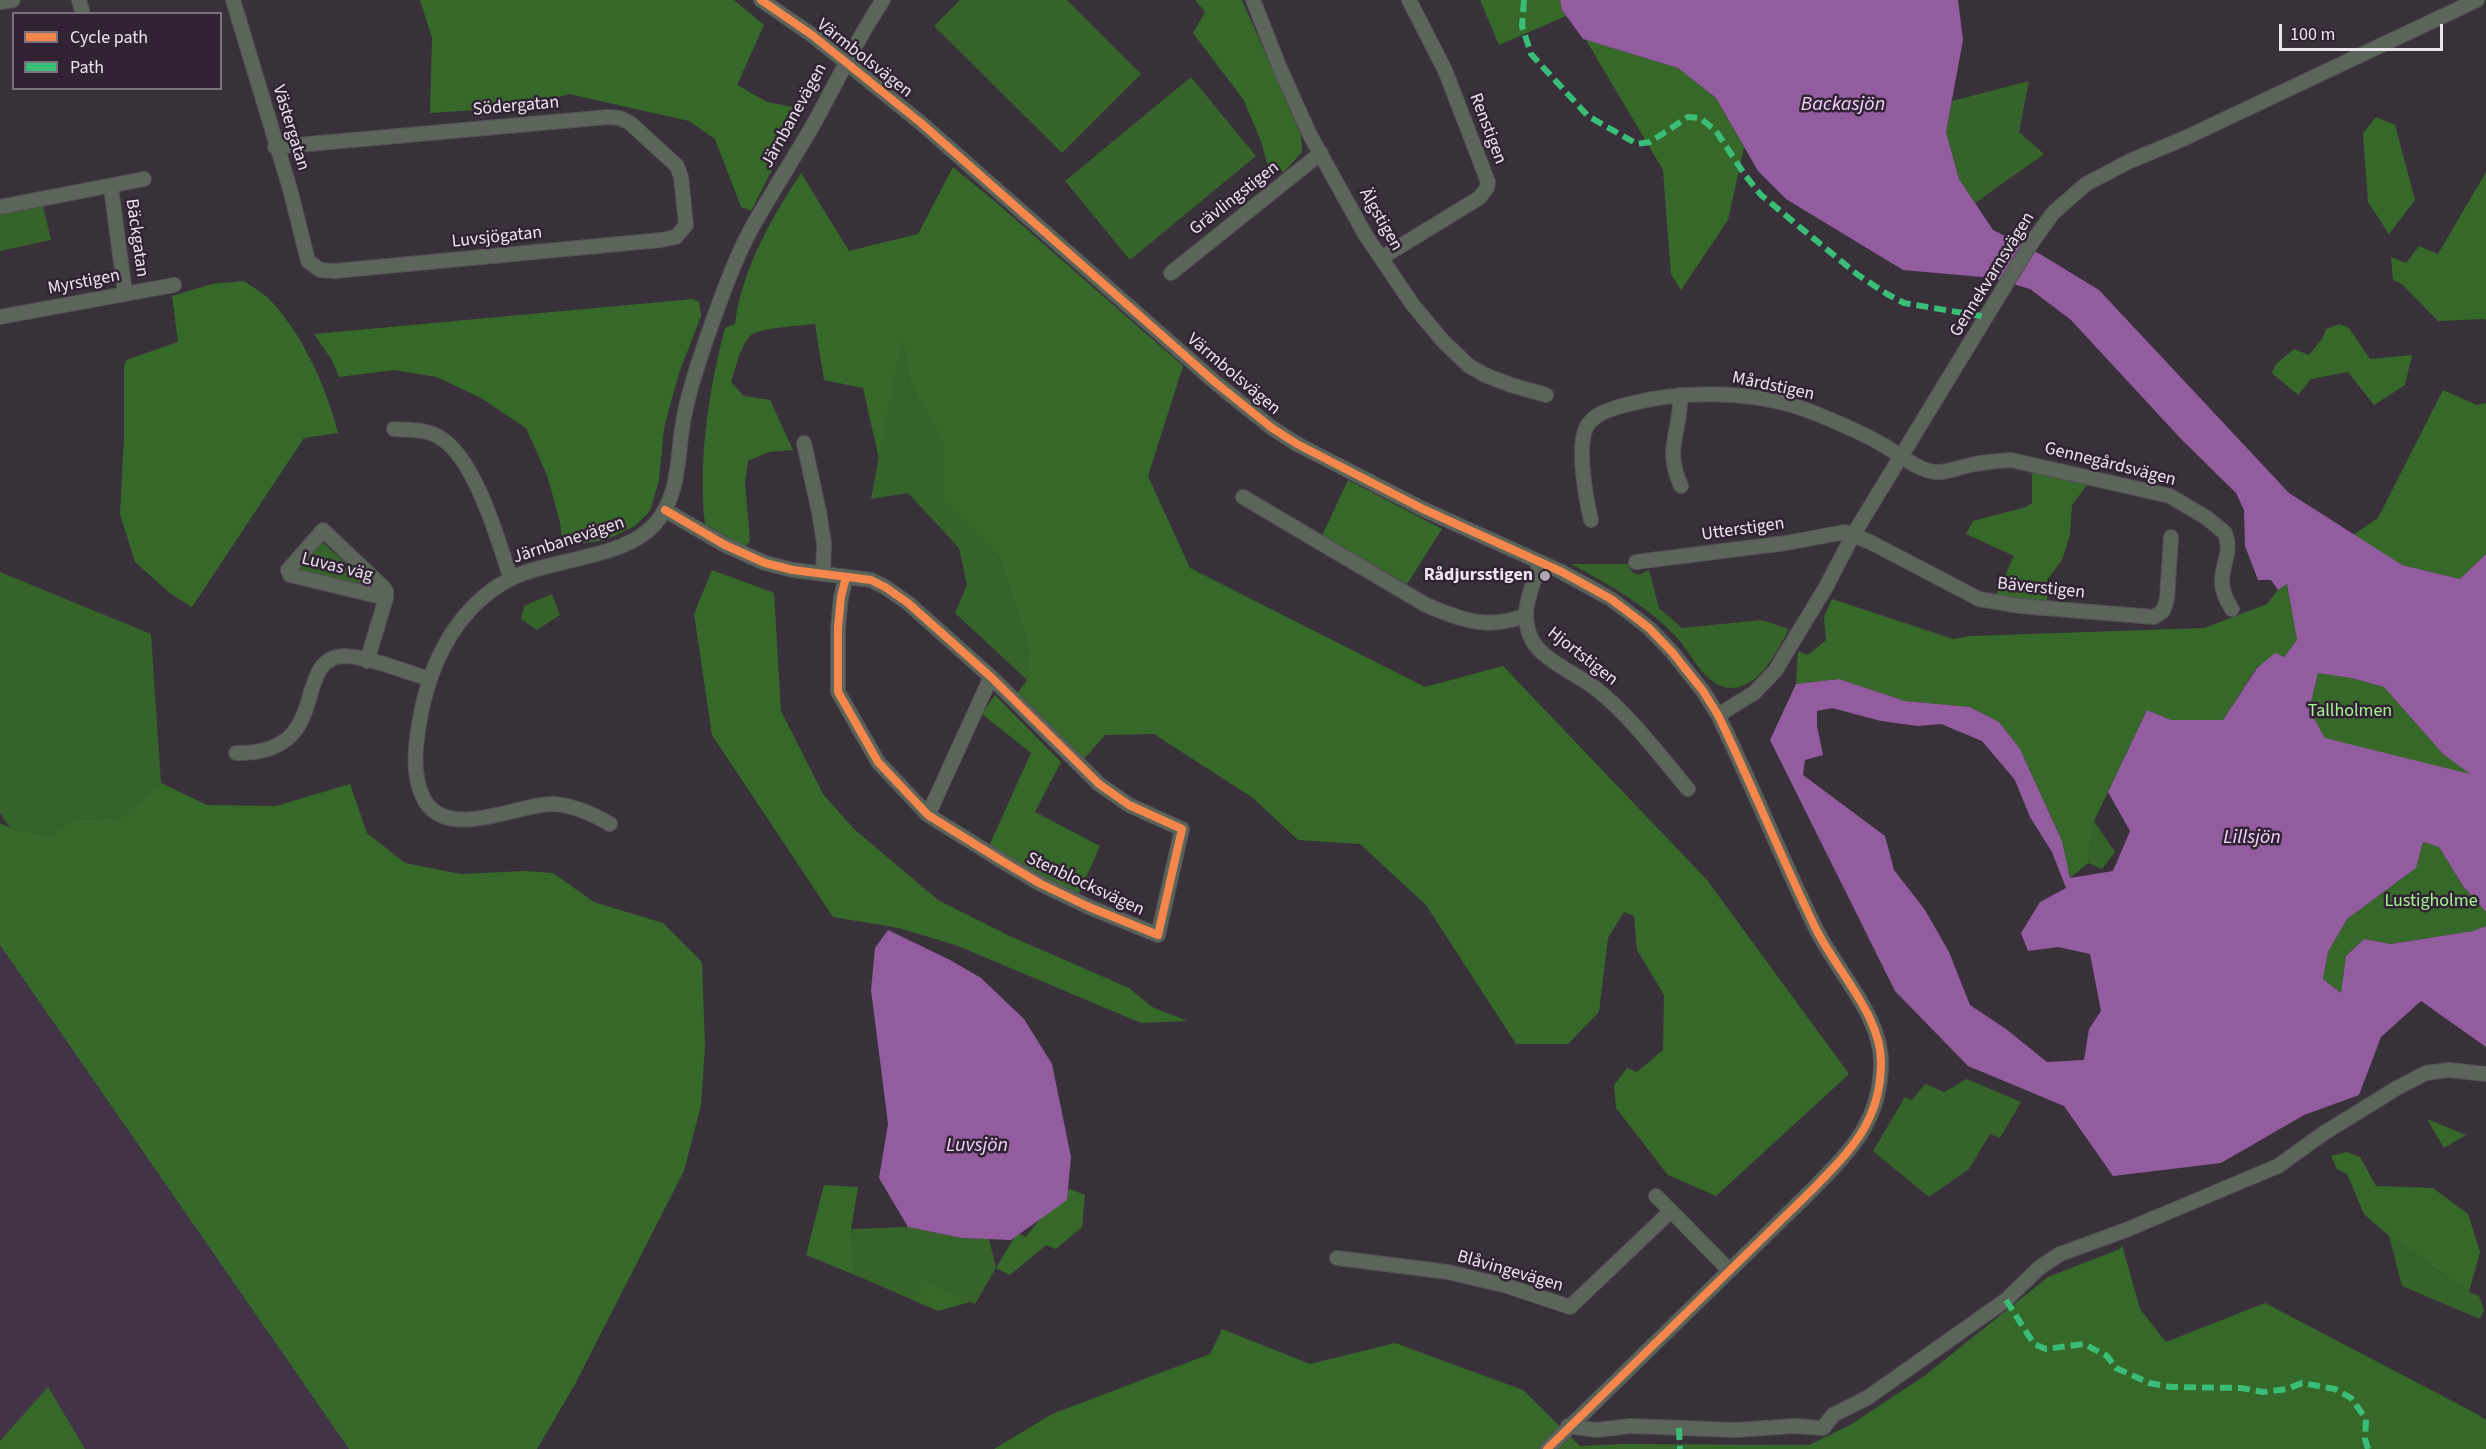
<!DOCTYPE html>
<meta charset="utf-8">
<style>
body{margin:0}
#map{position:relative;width:2486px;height:1449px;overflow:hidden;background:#38313a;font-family:"Source Sans 3",sans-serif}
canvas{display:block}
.legend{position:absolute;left:12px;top:12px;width:210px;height:78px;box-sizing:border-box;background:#312334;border:2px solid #7c707f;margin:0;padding:8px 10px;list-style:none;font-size:18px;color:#ece4ef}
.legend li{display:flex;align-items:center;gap:12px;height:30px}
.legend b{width:30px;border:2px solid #7c707f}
.scale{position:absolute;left:2279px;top:24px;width:164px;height:27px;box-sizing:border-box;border:3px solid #ece4ef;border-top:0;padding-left:8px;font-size:18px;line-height:21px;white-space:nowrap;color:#ece4ef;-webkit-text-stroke:4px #312334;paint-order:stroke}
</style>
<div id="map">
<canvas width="2486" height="1449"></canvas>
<ul class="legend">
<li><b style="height:8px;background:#f5874c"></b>Cycle path</li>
<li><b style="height:8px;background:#3abd76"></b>Path</li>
</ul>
<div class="scale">100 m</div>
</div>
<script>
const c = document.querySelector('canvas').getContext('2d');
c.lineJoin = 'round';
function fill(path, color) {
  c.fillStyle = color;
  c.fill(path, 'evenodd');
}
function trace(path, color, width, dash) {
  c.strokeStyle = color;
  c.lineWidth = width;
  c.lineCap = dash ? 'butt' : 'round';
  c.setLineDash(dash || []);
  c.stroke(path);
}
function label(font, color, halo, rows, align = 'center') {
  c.font = font + ' "Source Sans 3",sans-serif';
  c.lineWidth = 5;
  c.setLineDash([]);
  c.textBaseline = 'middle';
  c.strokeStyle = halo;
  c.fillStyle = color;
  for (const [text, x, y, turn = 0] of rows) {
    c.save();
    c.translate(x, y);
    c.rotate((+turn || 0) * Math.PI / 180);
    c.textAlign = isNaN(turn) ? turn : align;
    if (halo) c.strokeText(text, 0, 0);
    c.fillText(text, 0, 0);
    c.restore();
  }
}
const built = new Path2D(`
 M0,945L349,1449H85L48,1388L0,1441Z`);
const green = new Path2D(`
 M960,0H1067L1141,74L1062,153L934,26Z
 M1191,77L1256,156L1130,260L1065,181Z
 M2029,81L2019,132L2044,154L1975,203L1959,179L1946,132L1952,101Z
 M43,206L51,240L0,251V214Z
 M902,338L911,386L943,444V500L999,557L1029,648L1027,680L955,613L967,585L959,548L908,493L871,499Z
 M321,541L374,588L299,571V565Z
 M1571,564H1628L1633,573L1639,575L1649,570L1659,608L1682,628L1762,620L1789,629C1776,652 1761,687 1731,688C1707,688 1692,656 1679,640C1651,608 1608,584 1571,564Z
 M0,572L151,634L161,783L125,817L77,819L48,835L10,828L0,813Z
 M552,594L560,615L537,630L521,619L524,606Z
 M2094,821L2115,852L2102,869L2088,863Z
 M1967,1079L2021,1102L2000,1138L1990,1134L1969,1169L1929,1197L1873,1151L1905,1097L1912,1100L1925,1084L1944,1092Z
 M908,1227L962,1238L989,1239L996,1268L975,1304L926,1284L913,1300L855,1275L851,1229Z
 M2389,1236L2469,1292L2479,1296L2484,1310L2480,1319L2402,1286Z`);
const forest = new Path2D(`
 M420,0H734L764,25L737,85L767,102L803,109L751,211L741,207L715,139L689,121L569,94L522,107L430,113L432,38Z
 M1195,0H1242L1301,135L1302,152L1284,172L1268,167L1261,141L1243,99L1193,33L1205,12Z
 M1480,0H1560L1562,10L1566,16L1499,45Z
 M1586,40L1678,68L1716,98L1744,147L1728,220L1681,290L1671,274L1663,170Z
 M2376,117L2395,125L2415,200L2389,234L2368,202L2363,133Z
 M953,167L998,204L1183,366L1148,476L1190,568L1425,687L1503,666L1707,880L1849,1074L1716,1196L1668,1175L1616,1108L1614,1085L1627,1068L1637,1072L1663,1050L1664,995L1637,950L1634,916L1624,912L1608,938L1599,1012L1568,1044H1516L1426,905L1360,844L1298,840L1253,798L1154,734L1105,735L1084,759L1017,694L1027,680L1029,648L999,557L943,500V444L911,386L902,340L879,459L863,388L824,380L815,324C801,326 757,327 749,337C739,349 736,368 731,382L744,396L770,400L793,450L769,452L748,461L745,482L750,542L744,547L705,524C698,463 708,398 722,339L725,328L735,324C742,269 771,219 801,173L849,251L918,234Z
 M2486,172V321L2485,319L2438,321L2402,284L2393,280L2391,257L2406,263L2419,246L2438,254Z
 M244,281C251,286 260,291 267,297C302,332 326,386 338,433L304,438L192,607L171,594L135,562L120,514L124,438V367L126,360L178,342L172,296L212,284Z
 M693,299L699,302L701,316L679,373L669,409L664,428L659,480L650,511L635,526L606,540L563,546L560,522L547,475L526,428L481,398L437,377L394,370L339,377L332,360L314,334Z
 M2339,324L2349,328L2370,359L2412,355L2405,385L2374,405L2348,372L2311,379L2298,395L2272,373L2276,364L2294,349L2309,355L2322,339L2326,329Z
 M2443,390L2477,405L2486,403V554L2460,579L2402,565L2353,535L2378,518Z
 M2032,468L2087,485L2072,505L2070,535L2062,560L2047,580V602L1996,595L2014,556L1966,534L1973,521L2026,507L2032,503Z
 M1348,480L1442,529L1407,584L1322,536Z
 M712,570L774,593L781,711L823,794L854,829L938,900L1012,937L1129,988L1152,1007L1187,1021L1141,1023L958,946L899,928L833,917L712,735L694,614Z
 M2287,584L2297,640L2284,657L2257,667L2223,720H2171L2147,710L2094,821L2088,863L2070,878L2062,841L2020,749L1999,722L1970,707L1905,701L1839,679L1796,684L1798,651L1808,655L1826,640L1824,617L1832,599L1953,639L1971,636L2204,628L2267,604L2278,590Z
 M2318,672L2351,678L2384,687L2443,754L2472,775L2325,739L2309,710Z
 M995,695L1061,762L1035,812L1100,846L1078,896L989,846L1031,753L982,714Z
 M161,783L207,805L276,806L350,784L367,833L405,863L461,874L525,871L553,873L594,902L663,923L702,962L705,1047L701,1105L684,1171L574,1386L537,1449H349L0,945V823L10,828L48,835L77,819L124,817Z
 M2423,842L2439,847L2463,886L2486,912V926L2473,931L2391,944L2364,939L2346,956L2341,993L2323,979L2328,952L2347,919L2416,868Z
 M2427,1119L2466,1135L2444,1148Z
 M2347,1152L2360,1157L2376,1186L2433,1188L2468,1214L2480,1252L2469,1292L2389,1236L2364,1214L2347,1174L2337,1169L2331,1156Z
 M824,1185L858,1187L851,1229L855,1275L806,1255Z
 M1070,1189L1085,1195L1082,1227L1056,1249L1046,1245L1010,1275L996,1268L1017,1233L1026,1237L1039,1220L1047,1201Z
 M2122,1245L2140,1309L2166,1342L2265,1303L2477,1414L2486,1420V1449H994L1052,1414L1210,1354L1222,1329L1310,1364L1395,1343L1523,1390L1580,1446L1623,1444L1809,1445L1850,1425L1923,1377L2048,1277L2120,1249Z
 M926,1283L970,1302L938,1311L913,1300Z
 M48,1387L85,1449H0V1441Z`);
const water = new Path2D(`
 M1560,0H1958L1963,40L1946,132L1959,179L1993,230L2040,254L2099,290L2289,493L2402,565L2460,579L2486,554V912L2463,886L2439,847L2423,842L2416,868L2347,919L2328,952L2323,979L2341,993L2346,956L2364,939L2391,944L2473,931L2486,926V1047L2421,1001L2381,1037L2359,1095L2304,1115L2221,1163L2113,1176L2064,1106L1968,1066L1895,991L1770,740L1796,684L1839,679L1905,701L1970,707L1999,722L2020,749L2062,841L2070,878L2113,871L2130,831L2108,792L2147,710L2171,720H2223L2257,668L2275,653L2284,657L2297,640L2287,584L2278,590L2271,580H2258L2245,546L2244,510L2236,493L2182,440L2071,320L2030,289L1993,278L1903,270L1786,199L1758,171L1716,98L1678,68L1583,39L1562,10ZM2318,673L2351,678L2384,687L2443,754L2470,774L2325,738L2309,710ZM1832,708L1881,721L1918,726L1941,724L1982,741L2015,780L2030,817L2052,852L2066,888L2040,902L2021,933L2028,951L2058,947L2090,954L2101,1011L2089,1029L2084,1060L2047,1062L2006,1029L1970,1005L1949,952L1925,910L1894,870L1885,836L1803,775L1805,760L1823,755L1817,726V711Z
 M888,930L950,960L981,978L1024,1019L1052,1064L1071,1157L1067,1200L1011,1240L962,1238L908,1227L879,1178L888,1124L871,990L875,948Z`);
const minor = new Path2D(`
 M79,0L83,14
 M233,0L290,189L308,261L320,270L335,271L661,240L676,237L686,225L681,177L677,166L630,123L620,118L608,117L275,147
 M761,0L812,35L921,123L1216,383L1272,428L1297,444L1423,509L1562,572L1611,599L1649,628L1672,652L1703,691L1718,715C1752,785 1781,857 1815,927C1835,969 1883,1017 1881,1065C1880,1122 1850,1151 1813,1189L1547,1449
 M1253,0L1279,66L1310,135L1366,236L1413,305L1443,341L1469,366L1485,375L1511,385L1546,395
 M0,2L13,0
 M111,187L125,293
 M0,207L144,179
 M1381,258L1479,198L1487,188L1488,182L1445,70L1409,0
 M1171,273L1321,153
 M0,317L174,285
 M1680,395C1682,431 1663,447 1681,486
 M394,429C409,430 426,429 439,437C475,457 498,540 511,579
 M804,443L819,512L824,543L823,574
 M1243,497L1426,605C1462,620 1486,630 1524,616
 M665,510L725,545L765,563L793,570L871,580L885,587L908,603L991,677L1099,784L1129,805L1182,829L1158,935L1089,907L1041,884L1002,861L928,815L878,762L838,692V628L841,597L846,577
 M1591,520C1586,499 1576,445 1587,426C1595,413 1611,409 1625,405C1684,389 1760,390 1817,414C1839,423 1863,433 1883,445C1899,454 1917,470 1935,472C1945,473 1957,468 1966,466C1981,462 1996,461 2011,460L2170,496L2207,518L2225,533C2236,561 2208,574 2232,609
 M1636,562L1786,543L1845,532L1870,542L1979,599L2020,606L2154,617L2163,611L2167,599L2171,537
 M1539,564C1532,591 1519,610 1531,638C1540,659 1577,674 1595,688C1631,716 1659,755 1688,789
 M367,661L386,598V591L383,587L323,530L288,570L290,575L386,598
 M1718,715L1754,693L1775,671L1826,587L1853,535L2028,248L2053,213L2086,184L2130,161L2185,138L2477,0
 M236,753C335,755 290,658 344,656C366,656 407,672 429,679
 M928,815L991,677
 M610,824C593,814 576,806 555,804C521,802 450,842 425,801C410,775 416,740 421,713C432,658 459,606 510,579C529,569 553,565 573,560C601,553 633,547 654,525C683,493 676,450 685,412C691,383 701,354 711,326C724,290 738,250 758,217C776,186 795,156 813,125C837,82 856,40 883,0
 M1656,1196L1671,1211
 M1337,1258L1448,1272L1507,1286L1570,1307L1671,1211L1729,1270
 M1568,1426L1597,1430L1630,1426L1736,1430L1794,1426L1823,1428L1833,1415L1867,1398L2006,1300L2039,1268L2060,1254L2126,1230L2278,1166L2324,1133L2397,1088L2426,1073L2449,1070L2486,1074`);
const quiet = new Path2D(`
 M1524,0L1522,26L1531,54L1588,116L1637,144L1650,142L1688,117L1700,118L1716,131L1745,175L1761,195L1858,275L1887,294L1904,303L1987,317
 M2006,1300L2034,1344L2046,1349L2084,1344L2107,1356L2116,1368L2149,1383L2171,1387L2241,1388L2263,1392L2287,1389L2302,1383L2335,1389L2351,1398L2366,1419L2365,1439L2368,1449
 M1679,1428L1680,1449`);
const cycleway = new Path2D(`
 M761,0L812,35L921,123L1216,383L1272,428L1297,444L1423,509L1562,572L1611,599L1649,628L1672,652L1703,691L1718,715C1752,785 1781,857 1815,927C1835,969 1883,1017 1881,1065C1880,1122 1850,1151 1813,1189L1547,1449
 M665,510L725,545L765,563L793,570L871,580L885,587L908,603L991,677L1099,784L1129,805L1182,829L1158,935L1089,907L1041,884L1002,861L928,815L878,762L838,692V628L841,597L846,577`);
const markers = [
 [1545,576,6,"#ada5b0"]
];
const streetNames = [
 ["Värmbolsvägen",864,59,38],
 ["Södergatan",516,107,-5],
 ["Järnbanevägen",795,116,-61],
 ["Västergatan",290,128,73],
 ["Renstigen",1487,129,69],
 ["Grävlingstigen",1235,199,-38],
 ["Älgstigen",1380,220,60],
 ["Bäckgatan",136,238,82],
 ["Luvsjögatan",497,238,-6],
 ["Gennekvarnsvägen",1993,275,-58],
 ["Myrstigen",84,283,-11],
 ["Värmbolsvägen",1233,375,40],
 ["Mårdstigen",1773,387,12],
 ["Gennegårdsvägen",2110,465,14],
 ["Utterstigen",1743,530,-8],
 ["Järnbanevägen",569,541,-18],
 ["Luvas väg",337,568,14],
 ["Bäverstigen",2041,589,6],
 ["Hjortstigen",1582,657,38],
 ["Stenblocksvägen",1085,885,25],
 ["Blåvingevägen",1510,1272,16]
];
const poiNames = [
 ["Rådjursstigen",1533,576]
];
const parkNames = [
 ["Tallholmen",2350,712],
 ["Lustigholme",2431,902]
];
const waterNames = [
 ["Backasjön",1843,106],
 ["Lillsjön",2252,839],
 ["Luvsjön",977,1147]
];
fill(built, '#433347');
fill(green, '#35632a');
fill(forest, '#366929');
fill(water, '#925c9f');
trace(minor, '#544e56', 16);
trace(minor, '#5b6559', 14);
trace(quiet, '#3abd76', 6, [12, 6]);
trace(cycleway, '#f5874c', 8);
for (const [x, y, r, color] of markers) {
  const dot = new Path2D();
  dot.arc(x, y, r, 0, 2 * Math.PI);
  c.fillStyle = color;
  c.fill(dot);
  trace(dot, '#312334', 2);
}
label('18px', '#ece4ef', '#312334', streetNames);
label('bold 18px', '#ece4ef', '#312334', poiNames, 'right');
label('18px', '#a3f590', '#312334', parkNames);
label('italic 20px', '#f3d4fb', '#312334', waterNames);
</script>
